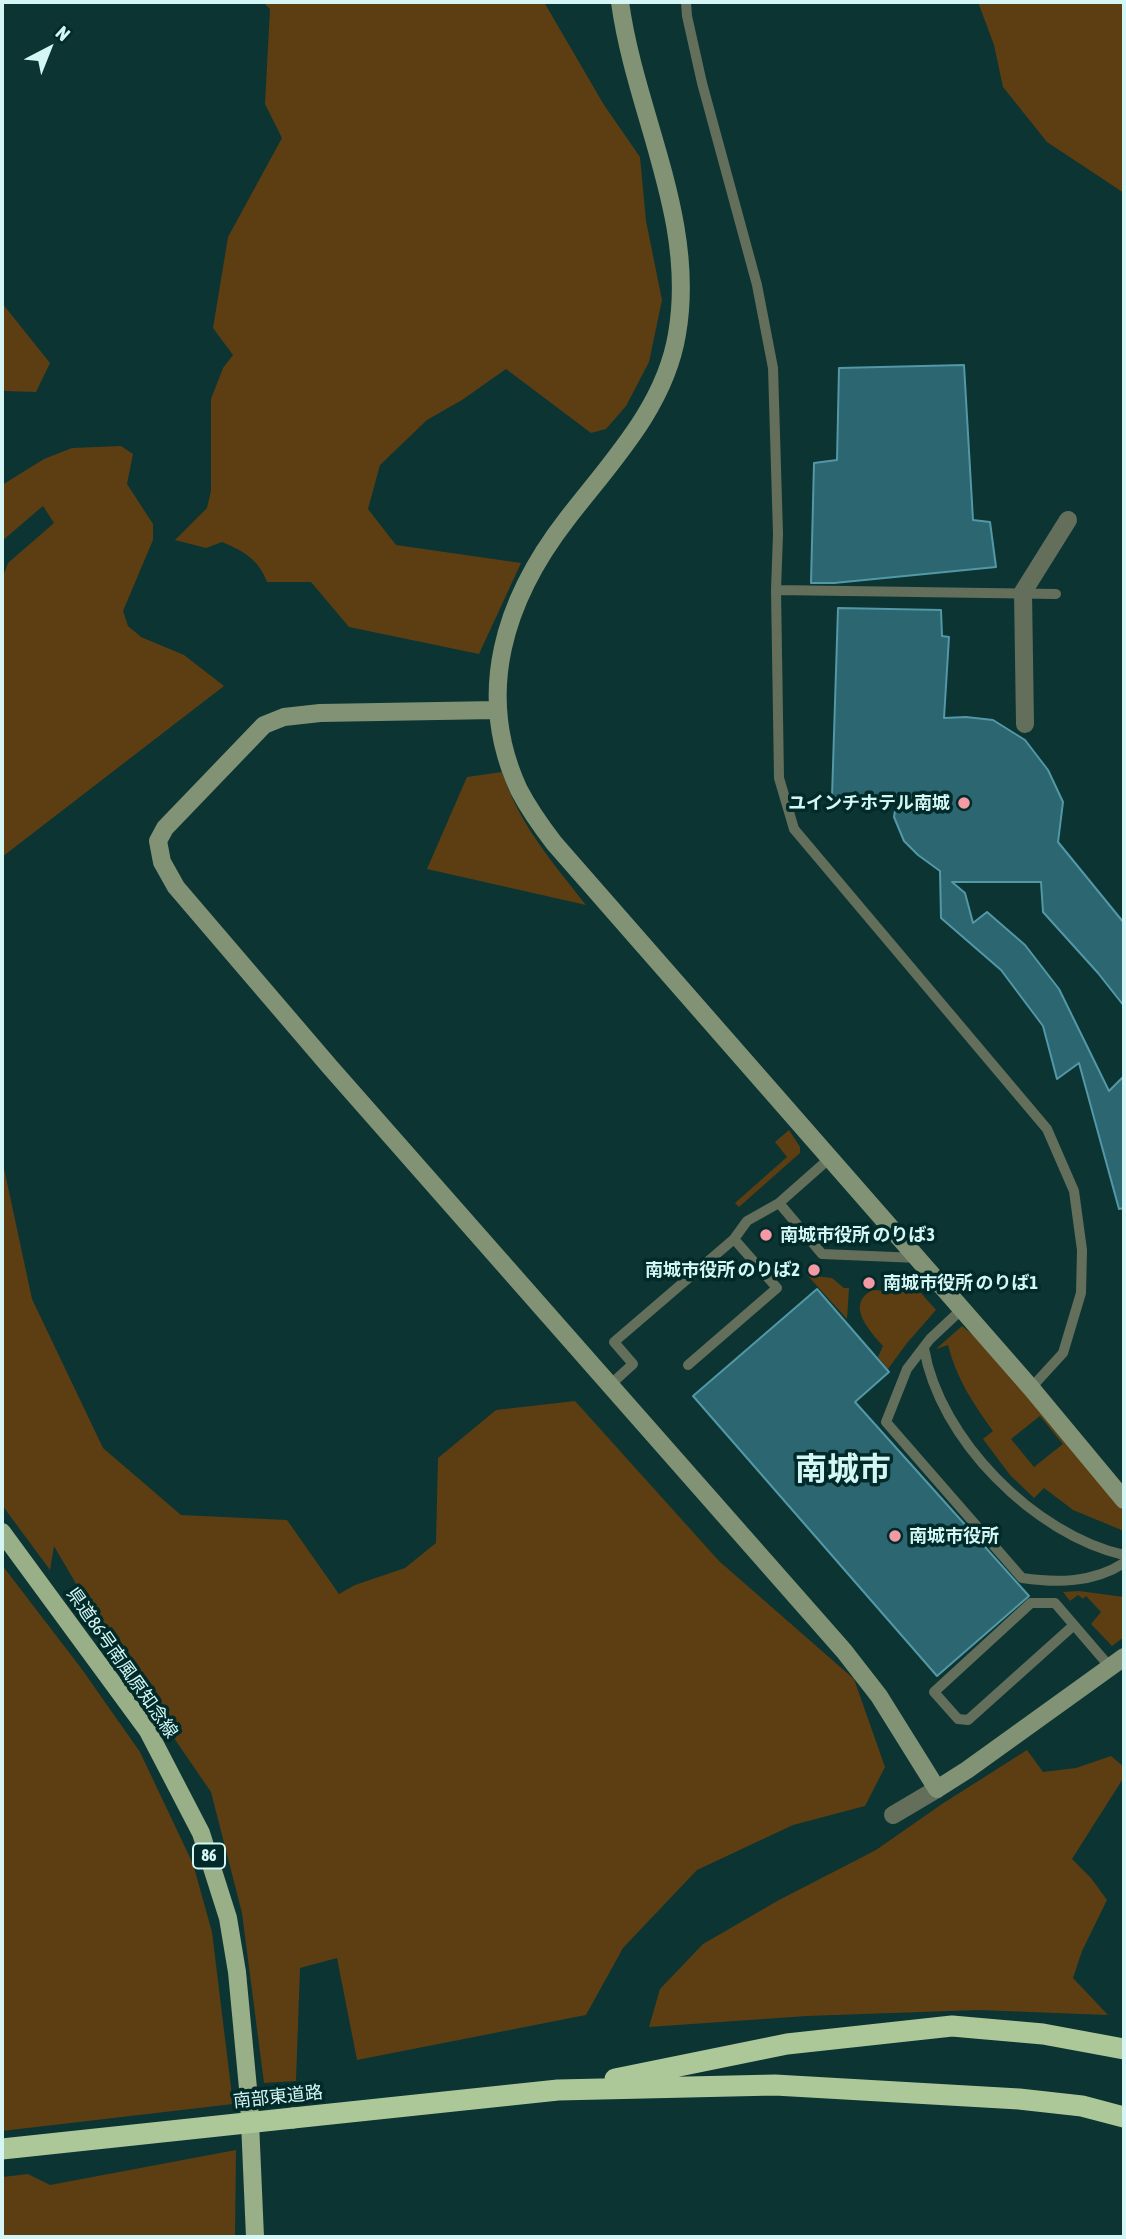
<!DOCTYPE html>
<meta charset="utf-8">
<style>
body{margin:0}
#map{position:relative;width:1126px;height:2239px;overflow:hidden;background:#0c3433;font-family:"Asap Condensed",sans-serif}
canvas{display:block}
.frame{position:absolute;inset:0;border:4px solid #d4f7f5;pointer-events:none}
.north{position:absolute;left:14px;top:14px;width:70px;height:70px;-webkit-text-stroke:5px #012a29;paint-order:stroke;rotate:42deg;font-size:19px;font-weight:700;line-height:28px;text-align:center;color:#d4f7f5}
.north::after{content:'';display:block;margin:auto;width:24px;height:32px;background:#d4f7f5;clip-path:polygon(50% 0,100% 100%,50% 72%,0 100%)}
</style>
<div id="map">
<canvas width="1126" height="2239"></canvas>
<div class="frame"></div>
<div class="north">N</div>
</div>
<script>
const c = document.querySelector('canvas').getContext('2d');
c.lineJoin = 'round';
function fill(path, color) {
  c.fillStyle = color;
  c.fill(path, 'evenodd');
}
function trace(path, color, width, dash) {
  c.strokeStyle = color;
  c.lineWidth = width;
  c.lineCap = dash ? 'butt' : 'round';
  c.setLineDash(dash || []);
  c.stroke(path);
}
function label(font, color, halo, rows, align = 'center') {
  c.font = font + ' "Asap Condensed","Noto Sans JP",sans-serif';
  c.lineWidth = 7;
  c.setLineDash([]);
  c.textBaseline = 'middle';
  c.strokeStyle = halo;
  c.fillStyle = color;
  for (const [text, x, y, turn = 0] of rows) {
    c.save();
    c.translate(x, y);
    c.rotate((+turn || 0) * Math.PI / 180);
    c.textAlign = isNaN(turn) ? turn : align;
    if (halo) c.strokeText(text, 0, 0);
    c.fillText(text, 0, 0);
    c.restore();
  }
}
const green = new Path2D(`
 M263,2H544L604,105L640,157L646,221L662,300L649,362L626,406L606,429L591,433L506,369L462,400L427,420L380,465L368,509L396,545L521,563L479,654L349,627L311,582H267C259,560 244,551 222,542L206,548L175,540L207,508L211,491V399L223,368L233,355L213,328L228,237L282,138L265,104L270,9Z
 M978,2H1124V193L1047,142L1003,87L994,45Z
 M2,303L50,363L36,392L5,391L2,388Z
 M121,446L133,454L127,484L153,524V540L123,611L128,626L141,637L184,655L224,686L2,857V579L8,563L54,523L43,506L2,541V485L44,459L72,448Z
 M502,772C519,824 553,863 586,905L427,869L467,777Z
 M789,1130L800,1147V1153L739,1207L735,1203L787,1157L775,1142Z
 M2,1159L32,1299L103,1448L181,1515L287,1520L339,1594L355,1585L405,1568L436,1543L438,1458L496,1410L575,1401L719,1561L854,1679L885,1767L865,1806L793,1825L697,1870L623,1948L586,2015L357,2060L337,1958L300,1968L296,2081L264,2083L242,1913L211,1792L121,1661L54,1546L50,1570L2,1505Z
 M807,1275L832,1278L844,1288H849L847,1319Z
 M873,1290L921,1293L936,1310L907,1343L888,1369L878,1357L883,1346C870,1331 844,1304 873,1290Z
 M962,1326L978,1339L1100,1480L1124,1511V1531L1073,1510L1044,1488L1034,1498L1010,1475L983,1439L993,1431C974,1405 956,1378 948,1345L936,1349ZM1040,1416L1063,1444L1034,1467L1011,1439Z
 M2,1565L81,1668L140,1752L193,1864L212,1932L233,2104L2,2131Z
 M1079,1591L1124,1597V1637L1112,1646L1091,1624L1101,1612L1086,1596L1083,1599L1078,1595L1070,1601L1063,1592Z
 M1027,1750L1043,1772L1076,1768L1111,1756L1124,1767V1777L1072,1859L1091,1878L1107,1900L1082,1951L1073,1978L1108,2015L978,2010L807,2016L649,2027L660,1989L703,1944L779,1900L876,1850L942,1804Z
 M236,2150L235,2237H6L2,2234V2177L28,2174L50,2185Z`);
const building = new Path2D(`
 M964,365L973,520L990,522L996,567L834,583H811L814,463L837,460L839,368Z
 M838,608L941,610L942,636L949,637L944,718L966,717L993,720L1025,740L1048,770L1063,802L1058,842L1124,923V1006L1098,973L1043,912L1041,882H952L965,893L973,923L987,912L1025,945L1059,989L1109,1091L1124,1076V1208L1119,1209L1079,1063L1057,1079L1043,1026L1001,970L941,918L940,871L918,855L904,841L894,817L896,804L832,797Z
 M817,1289L889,1372L855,1402L1029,1596L937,1676L693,1396Z`);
const lane = new Path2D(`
 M686,2L687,16L702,83L757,285L773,368L778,534L776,590L779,778L794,829L1047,1129L1074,1191L1082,1250L1081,1293L1063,1353L1031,1388
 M776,590L1056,594
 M830,1158L779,1203L822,1254L918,1258
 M962,1309L930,1339L907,1369L886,1422L1022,1578C1057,1583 1093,1583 1124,1563
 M924,1348C939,1439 1035,1535 1124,1555
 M688,1365L777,1288L734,1239
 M610,1385L633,1364L614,1342L734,1239L747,1221L779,1203
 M1074,1625L968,1720L958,1719L934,1692L1031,1603H1055L1110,1667`);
const street = new Path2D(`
 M1025,724L1023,592L1068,520
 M893,1815L937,1789`);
const secondary = new Path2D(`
 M620,2C635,113 697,219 677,334C665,407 611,462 567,519C505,599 474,693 519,790C529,809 541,826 554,843L1031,1388L1124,1500
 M497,710L320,713L284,717L264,725L165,828L158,841L162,862L176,887L330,1067L844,1651L879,1696L937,1789L967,1770L1124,1657`);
const primary = new Path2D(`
 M2,1532L148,1731L201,1833L228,1918L237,1972L249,2099L255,2237`);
const highway = new Path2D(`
 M615,2079L787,2044L952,2026L1043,2034L1124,2049
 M293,2118L558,2090L775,2085L1019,2099L1082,2106L1124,2117`);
const highwayBridge = new Path2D(`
 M2,2149L293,2118`);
const markers = [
 [964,803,7,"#f49aa5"],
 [766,1235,7,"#f49aa5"],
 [814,1270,7,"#f49aa5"],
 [869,1283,7,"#f49aa5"],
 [895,1536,7,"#f49aa5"]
];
const shields = [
 [209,1856,32]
];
const shieldNames = [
 ["86",209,1856]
];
const poiNames = [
 ["ユインチホテル南城",950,803,"right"],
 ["南城市役所 のりば3",780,1235],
 ["南城市役所 のりば2",800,1270,"right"],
 ["南城市役所 のりば1",883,1283],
 ["南城市役所",909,1536]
];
const streetNames = [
 ["県道86号南風原知念線",122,1663,55],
 ["南部東道路",278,2097,-6]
];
const townNames = [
 ["南城市",843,1470]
];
fill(green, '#5c3e12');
fill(building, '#2b6671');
trace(building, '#5298a6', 2);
trace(lane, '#636f5b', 10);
trace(street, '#636f5b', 18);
trace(secondary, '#819374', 18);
trace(primary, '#98af87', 18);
trace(highway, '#acc898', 21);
trace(highwayBridge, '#acc898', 21);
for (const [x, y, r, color] of markers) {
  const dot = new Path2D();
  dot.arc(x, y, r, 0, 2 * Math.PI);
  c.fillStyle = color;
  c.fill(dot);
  trace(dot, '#012a29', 2.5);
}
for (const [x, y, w] of shields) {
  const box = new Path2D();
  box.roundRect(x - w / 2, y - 12.5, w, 25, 5);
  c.fillStyle = '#012a29';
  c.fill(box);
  trace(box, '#d4f7f5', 2);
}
label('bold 16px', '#d4f7f5', null, shieldNames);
label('bold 18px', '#d4f7f5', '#012a29', poiNames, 'left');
label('18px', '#d4f7f5', '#012a29', streetNames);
label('bold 32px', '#d4f7f5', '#012a29', townNames);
</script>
